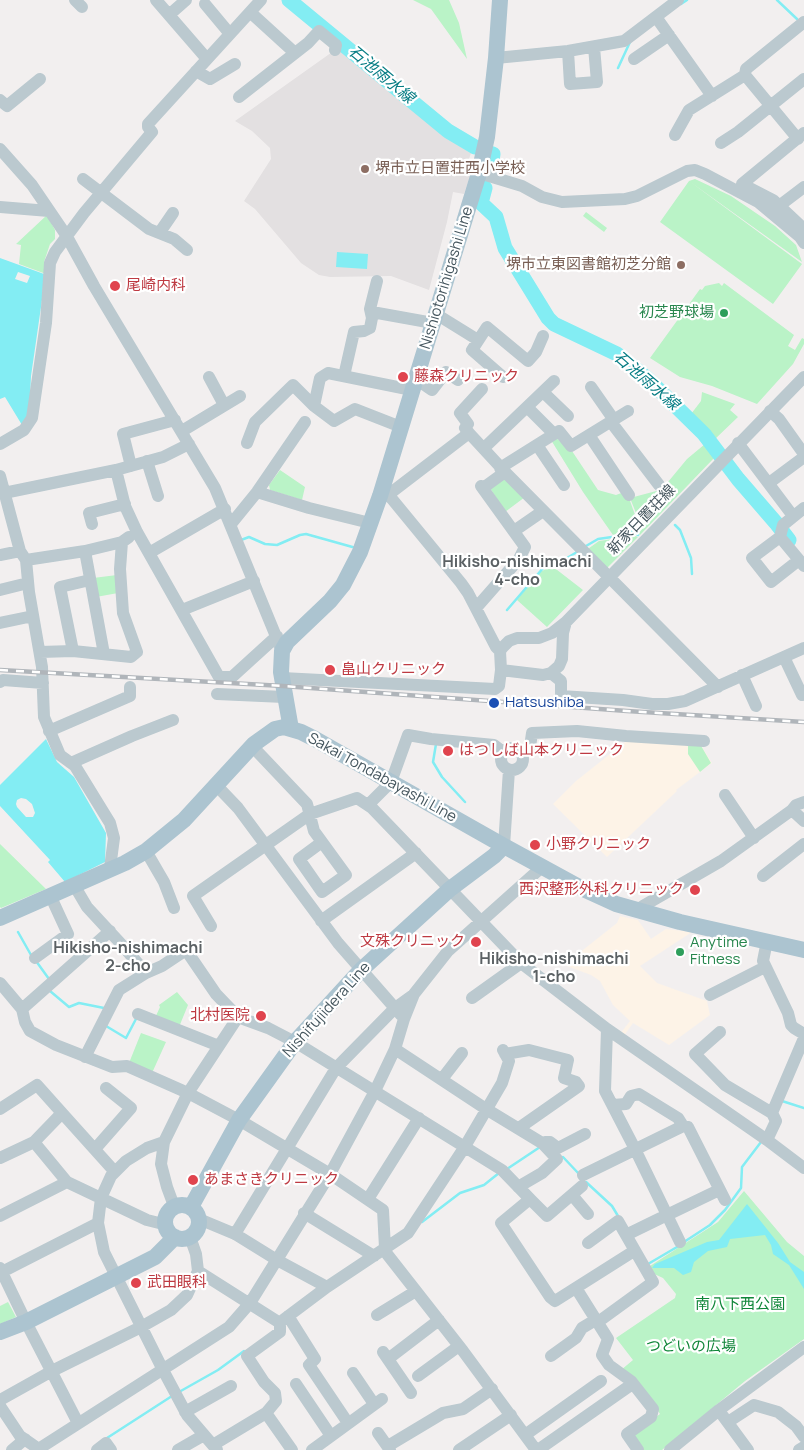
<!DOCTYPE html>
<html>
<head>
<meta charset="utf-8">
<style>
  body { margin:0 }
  canvas { display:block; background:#f2efef }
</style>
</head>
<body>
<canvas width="804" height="1450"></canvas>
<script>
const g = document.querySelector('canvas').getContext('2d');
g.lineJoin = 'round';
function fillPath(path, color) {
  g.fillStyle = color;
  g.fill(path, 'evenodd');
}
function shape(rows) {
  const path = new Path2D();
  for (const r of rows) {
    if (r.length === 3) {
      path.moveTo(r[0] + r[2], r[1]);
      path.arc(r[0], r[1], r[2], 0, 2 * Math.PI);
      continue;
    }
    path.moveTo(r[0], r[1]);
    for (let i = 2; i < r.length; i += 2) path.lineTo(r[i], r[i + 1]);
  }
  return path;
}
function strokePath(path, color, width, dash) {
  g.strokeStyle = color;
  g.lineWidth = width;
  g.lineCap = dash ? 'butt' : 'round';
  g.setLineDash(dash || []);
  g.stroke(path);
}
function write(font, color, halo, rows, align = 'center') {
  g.font = font + ' Manrope,"Noto Sans JP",sans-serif';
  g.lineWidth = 4.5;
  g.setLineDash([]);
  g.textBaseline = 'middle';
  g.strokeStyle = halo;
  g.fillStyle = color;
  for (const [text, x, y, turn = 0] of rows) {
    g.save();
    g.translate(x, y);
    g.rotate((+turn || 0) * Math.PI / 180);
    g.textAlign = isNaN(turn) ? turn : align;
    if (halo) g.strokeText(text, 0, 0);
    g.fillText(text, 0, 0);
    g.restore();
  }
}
const commercial = shape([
  [629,739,700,744,712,763,676,790,677,791,607,857,553,804,576,781],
  [620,916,638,920,651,939,666,929,692,932,640,966,657,983,707,1001,710,1015,669,1045,633,1023,623,1037,620,1034,630,1021,613,1005,600,981,591,975,564,965,617,923]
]);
const education = shape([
  [340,49,456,144,471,153,464,174,470,176,464,194,453,192,447,222,429,290,391,276,330,277,319,275,301,263,255,209,244,201,271,159,270,148,252,131,235,121,335,50]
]);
const green = shape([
  [413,0,449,0,459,23,467,59,431,9],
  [695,179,731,196,775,226,796,245,802,262,689,181],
  [689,181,802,264,773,304,660,222],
  [586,212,607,228,604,232,583,216],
  [47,215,55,230,55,239,50,244,44,262,46,274,19,264,21,245,16,244],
  [719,283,722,286,724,283,794,335,788,346,795,350,802,338,804,339,804,344,793,364,757,404,712,386,680,377,650,358,700,289,702,290,705,286],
  [702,392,735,404,730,410,738,417,714,440,691,414,701,401],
  [555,437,572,451,598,490,616,495,624,492,630,501,638,523,638,518,630,498,660,490,663,488,687,459,705,444,715,457,640,535,633,530,637,523,629,531,613,535,583,492,551,440],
  [280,470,305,487,302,500,270,490,269,485],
  [503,478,525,497,505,512,490,488],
  [631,534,638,537,605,570,585,551,599,541,620,538],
  [552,566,583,590,547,627,517,600,540,572],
  [117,575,118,593,96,597,93,578],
  [688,744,700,744,711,763,700,772,688,754],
  [0,844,46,889,1,908,0,907],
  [177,992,188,1005,179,1027,155,1018,160,1007,159,1005],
  [141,1033,166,1042,152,1073,129,1063],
  [744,1191,787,1242,804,1256,804,1339,745,1381,662,1450,643,1450,633,1437,635,1432,660,1414,645,1391,621,1370,633,1360,616,1338,675,1298,676,1294,663,1278,650,1272,647,1268,718,1222],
  [8,1302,16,1317,0,1324,0,1306]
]);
const water = shape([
  [337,252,368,254,367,269,336,267],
  [0,258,44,274,42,300,31,376,29,418,22,425,5,397,0,399],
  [18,272,30,276,27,283,15,279],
  [46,739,57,762,74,777,106,833,105,862,65,882,48,862,50,860,0,806,0,785],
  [21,798,26,799,32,804,35,813,33,817,26,817,17,807,16,804,17,800],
  [747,1204,778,1243,790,1262,804,1272,804,1289,789,1265,773,1254,771,1245,765,1235,730,1239,727,1247,708,1251,694,1262,691,1272,683,1275,674,1268,652,1268,655,1264,707,1242,719,1240]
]);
const stream = shape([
  [777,0,797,19],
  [681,4,687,0],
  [618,68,630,42],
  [675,525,680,530,691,558,692,574],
  [241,540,249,537,265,544,277,545,300,535,306,534,356,548],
  [586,546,598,539,619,536,633,531,638,535],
  [507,610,544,567,562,561,577,552],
  [436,744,433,762,442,777,465,802],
  [18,932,31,955],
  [36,961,49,979],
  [50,991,69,1007,79,1003,104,1008],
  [106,1026,126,1038,137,1017],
  [782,1101,804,1108],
  [563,1157,579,1174],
  [507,1169,540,1147],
  [586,1182,612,1206,618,1216],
  [422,1222,460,1193,484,1185,499,1173],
  [684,1242,710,1225,725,1210,741,1188,742,1167,761,1142],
  [648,1264,677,1247],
  [179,1392,218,1370,244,1351],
  [107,1438,172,1396]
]);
const river = shape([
  [289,0,448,131,475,147],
  [490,153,493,154,491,167],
  [485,188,481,203,496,217,505,248,548,318,554,324,617,354,648,379,704,434,738,479,776,523,789,540]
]);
const minor = shape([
  [75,0,82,7],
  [156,0,207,59],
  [205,4,230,34],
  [250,12,295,53],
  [169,15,186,0],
  [656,17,712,96],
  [568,51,570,84,597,82,594,47],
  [496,58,568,51,624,41,678,0],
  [634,59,669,35],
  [196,71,210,79,235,64],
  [239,97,308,43,319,31,336,45,335,50],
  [0,100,7,106,40,79],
  [804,133,742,184,773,200,804,229],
  [675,135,689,110,745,75],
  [798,139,745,75,746,69,804,22],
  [721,143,738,132,804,79],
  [0,149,32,185,66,235,94,286,215,488,282,651],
  [479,173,522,186,542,197,562,202,625,199,637,196,687,171,695,170,705,174,758,202,800,237,804,243],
  [83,179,149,229,174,239,187,250],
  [779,206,804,187],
  [0,207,49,211],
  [160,232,173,213],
  [372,312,433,323],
  [436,314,478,340],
  [344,376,354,332,364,331,370,328,372,318,370,309,377,281],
  [209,377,224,405],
  [503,377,472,350,487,327,528,361,536,352,543,336],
  [416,379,432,390,446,372,458,380],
  [591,387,614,420],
  [543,392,568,416],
  [314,406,320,378,328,373,412,390],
  [527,407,554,434],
  [770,411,779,419,804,454],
  [611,422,659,485],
  [182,431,240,396],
  [469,433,465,428,468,424,460,413,482,389],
  [589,435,629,495],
  [247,443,255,422,293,385,314,406,334,421,355,409,401,427],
  [738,443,793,516],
  [0,444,24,430,32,418,46,323,50,263,55,252,84,213,152,132,148,127,148,124,261,0],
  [189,444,163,457,116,470,125,506,137,532,219,677,232,677,277,636],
  [537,445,564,485],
  [484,448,554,381],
  [147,461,158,496],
  [131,466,123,434,175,420],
  [500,468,559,431,571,446,628,411],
  [0,476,20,551,26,560,29,592,42,667,44,717,60,755,75,766,110,823,114,838,110,868],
  [769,483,804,457],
  [483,488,505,472],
  [257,492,309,508,370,523],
  [4,493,116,470],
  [388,495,469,433,505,472,718,687],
  [381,496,388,495,392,499,461,583,468,593,496,647,500,651],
  [804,508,783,525,780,537,804,566],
  [92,524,89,513,125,504],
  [231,524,257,492,305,422],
  [514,531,543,511],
  [780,537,752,558,771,582,799,560],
  [85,551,104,654],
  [149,553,225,509],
  [0,555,20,551],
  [26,560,85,551,122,542,129,537],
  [0,590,28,583],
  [476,608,519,559,525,547,481,486],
  [182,610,254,581],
  [566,622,563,633,562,659,559,666,551,673,543,675,501,670,500,651,503,647,509,641,517,638,539,638,552,633,566,622,804,377],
  [0,623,33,616],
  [73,651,60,587,90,580],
  [40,652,73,651,131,657,137,652,123,613,120,569,122,542],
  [784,657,802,695],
  [551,673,561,681,561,696,623,700,652,704,668,704,685,701,804,648],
  [742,675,756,706],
  [282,678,495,689,499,686,501,670],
  [0,682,3,680,43,683],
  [217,694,284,697],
  [49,731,130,696,130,687],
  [252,746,307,804,314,831,346,875,322,892,299,859,322,842],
  [512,759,11],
  [522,753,530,747,532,733,577,731,626,736,704,741],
  [71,763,132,736,173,720],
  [217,786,238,808,338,943,401,1015],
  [725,795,754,838],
  [368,805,391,782,408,735,431,739,494,745,503,752],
  [792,810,796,805,804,802],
  [504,846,509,770],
  [146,851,164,882,174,908],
  [763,876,804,844],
  [74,885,87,907,123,946,146,973],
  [640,912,643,906,721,861,792,810,804,821],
  [321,921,416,853],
  [211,926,193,896,310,814,357,798,372,808,521,963,607,1029,767,1140,804,1168],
  [767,941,763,961,788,1013,791,1025,794,1028,804,1034],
  [35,958,68,934,50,895],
  [0,983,22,1009,25,1022,30,1031,56,1045,112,1067,127,1066,188,1093,239,1120,330,1174,383,1210,385,1248,387,1254,463,1351,536,1450],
  [710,995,765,967],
  [472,998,521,963],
  [22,1009,110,931],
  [138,1014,219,1046],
  [607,1029,605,1091,635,1149,667,1215,626,1235],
  [720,1032,695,1054,725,1085,772,1113,804,1038],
  [395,1049,486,1109,542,1143,557,1159,542,1173,518,1187],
  [505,1054,529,1050,568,1060,564,1078,576,1082,579,1086,519,1128],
  [85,1057,119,990,146,973,162,966,186,950,216,994,238,1017,268,1028,295,1042,502,1170,530,1199,501,1223,550,1297,555,1301,634,1251],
  [442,1079,462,1053],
  [613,1105,626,1104,631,1096,639,1094,678,1118,683,1126],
  [0,1109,37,1085,62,1113],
  [767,1140,776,1121,772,1113],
  [34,1142,67,1182,147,1220,159,1223,165,1223],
  [164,1142,147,1148,126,1161,111,1176,101,1198,98,1223,104,1252,163,1370,187,1415,217,1450],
  [545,1142,550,1142,558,1148,585,1134],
  [95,1149,131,1108,106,1088],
  [0,1158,34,1142,62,1113,115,1172],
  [583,1175,683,1126,688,1127,725,1200],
  [572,1195,588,1214],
  [368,1199,419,1118],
  [530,1199,547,1216,582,1186],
  [174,1206,167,1187,161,1164,164,1142,188,1093,238,1017],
  [304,1213,374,1256],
  [0,1216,67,1182],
  [199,1219,235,1234,277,1260,327,1287,408,1233,464,1148,502,1083,509,1061,503,1050],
  [235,1234,336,1068,395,1008,413,995],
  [680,1242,667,1215,719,1190],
  [588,1243,618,1221,653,1282,598,1322],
  [0,1268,26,1322,78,1423],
  [198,1271,280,1323,280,1332,247,1356,264,1382,275,1393,276,1401,266,1413,292,1450],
  [2,1272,98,1223],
  [576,1288,608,1339,602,1355,609,1365,631,1381,653,1409,651,1417,627,1434,638,1450],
  [377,1315,416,1291],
  [288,1316,315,1359,309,1365,348,1423],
  [283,1320,327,1287],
  [383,1352,411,1393],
  [551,1356,576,1338,582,1328,597,1319],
  [388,1359,439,1320],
  [353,1373,374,1404],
  [418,1376,459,1346],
  [296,1384,331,1436],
  [0,1400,52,1371,141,1327,171,1310,187,1295,198,1271,196,1254,190,1237],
  [0,1406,20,1436,40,1450],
  [185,1412,231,1386],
  [723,1416,748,1450],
  [728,1422,754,1405,778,1412,796,1426,804,1437],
  [378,1433,390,1450],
  [525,1435,601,1381],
  [213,1445,266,1413],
  [388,1446,443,1413,463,1409,492,1389],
  [40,1448,229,1327,250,1303,330,1174,375,1091,395,1049,404,1019,414,994,448,951,542,867],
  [12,1450,25,1439],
  [97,1450,106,1443,111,1450],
  [178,1450,204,1435],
  [312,1450,382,1399],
  [459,1450,511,1415],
  [538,1450,628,1387],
  [670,1450,719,1410,804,1347],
  [799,1450,804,1447]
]);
const major = shape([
  [291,729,281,672,282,651,287,642,330,601,343,585,360,552,380,496,479,173,487,137,496,58,500,0],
  [0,918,125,863,146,851,184,820,254,744,275,729,284,727,301,732,315,739,504,846,581,888,616,904,680,922,804,950],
  [182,1222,17],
  [191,1207,239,1120,295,1042,361,970,450,889,494,856,504,846],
  [0,1332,26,1322,155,1257,175,1237]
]);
const rail = shape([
  [0,670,283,686,627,711,804,722]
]);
const markers = [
  [365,169,5,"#8d6e63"],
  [681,265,5,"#8d6e63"],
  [115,286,6,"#e0444e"],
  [724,313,5,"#2e9e5b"],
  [403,377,6,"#e0444e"],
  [330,670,6,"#e0444e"],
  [494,703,6,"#1a4fb4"],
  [448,751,6,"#e0444e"],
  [535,845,6,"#e0444e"],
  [695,890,6,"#e0444e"],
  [476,942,6,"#e0444e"],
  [680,952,5,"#2e9e5b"],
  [261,1016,6,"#e0444e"],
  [193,1180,6,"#e0444e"],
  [136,1283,6,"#e0444e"]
];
const educationNames = [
  ["堺市立日置荘西小学校",375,169],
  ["堺市立東図書館初芝分館",671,265,"right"]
];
const streetNames = [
  ["Nishiotorihigashi Line",447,278,-73],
  ["新家日置荘線",642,520,-46],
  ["Sakai Tondabayashi Line",382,778,29],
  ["Nishifujiidera Line",327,1010,-48]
];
const healthNames = [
  ["尾崎内科",126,286],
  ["藤森クリニック",414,377],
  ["畠山クリニック",341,670],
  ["はつしば山本クリニック",459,751],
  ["小野クリニック",546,845],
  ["西沢整形外科クリニック",684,890,"right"],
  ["文殊クリニック",465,942,"right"],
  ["北村医院",250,1016,"right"],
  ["あまさきクリニック",204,1180],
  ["武田眼科",147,1283]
];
const leisureNames = [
  ["初芝野球場",714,313],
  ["Anytime",690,943,"left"],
  ["Fitness",690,960,"left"]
];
const transitNames = [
  ["Hatsushiba",505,703]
];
const parkNames = [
  ["南八下西公園",740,1305],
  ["つどいの広場",691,1347]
];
const waterNames = [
  ["石池雨水線",381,75,40],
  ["石池雨水線",646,381,41]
];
const neighbourhoodNames = [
  ["Hikisho-nishimachi",517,563],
  ["4-cho",517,581],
  ["Hikisho-nishimachi",128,949],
  ["2-cho",128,967],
  ["Hikisho-nishimachi",554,960],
  ["1-cho",554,978]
];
fillPath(commercial, '#fdf3e7');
fillPath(education, '#e3e0e1');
fillPath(green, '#baf3c7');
fillPath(water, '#83edf3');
strokePath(stream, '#83edf3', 2.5);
strokePath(river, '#83edf3', 15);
strokePath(minor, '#bbc9cf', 12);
strokePath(major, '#acc4d0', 16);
strokePath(rail, '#b0b5ba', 4.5);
strokePath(rail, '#fff', 2.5, [8]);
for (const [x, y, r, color] of markers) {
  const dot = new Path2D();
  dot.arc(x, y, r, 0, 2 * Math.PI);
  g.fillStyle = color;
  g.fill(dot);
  strokePath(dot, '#fff', 2);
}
write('15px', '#785e54', '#fff', educationNames, 'left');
write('15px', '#45565e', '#fff', streetNames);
write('15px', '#be3a42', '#fff', healthNames, 'left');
write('15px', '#27864d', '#fff', leisureNames, 'right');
write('15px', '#164399', '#fff', transitNames, 'left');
write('15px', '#108639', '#fff', parkNames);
write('italic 16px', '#067d84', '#fff', waterNames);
write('bold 16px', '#5b6164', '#fff', neighbourhoodNames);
</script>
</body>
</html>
